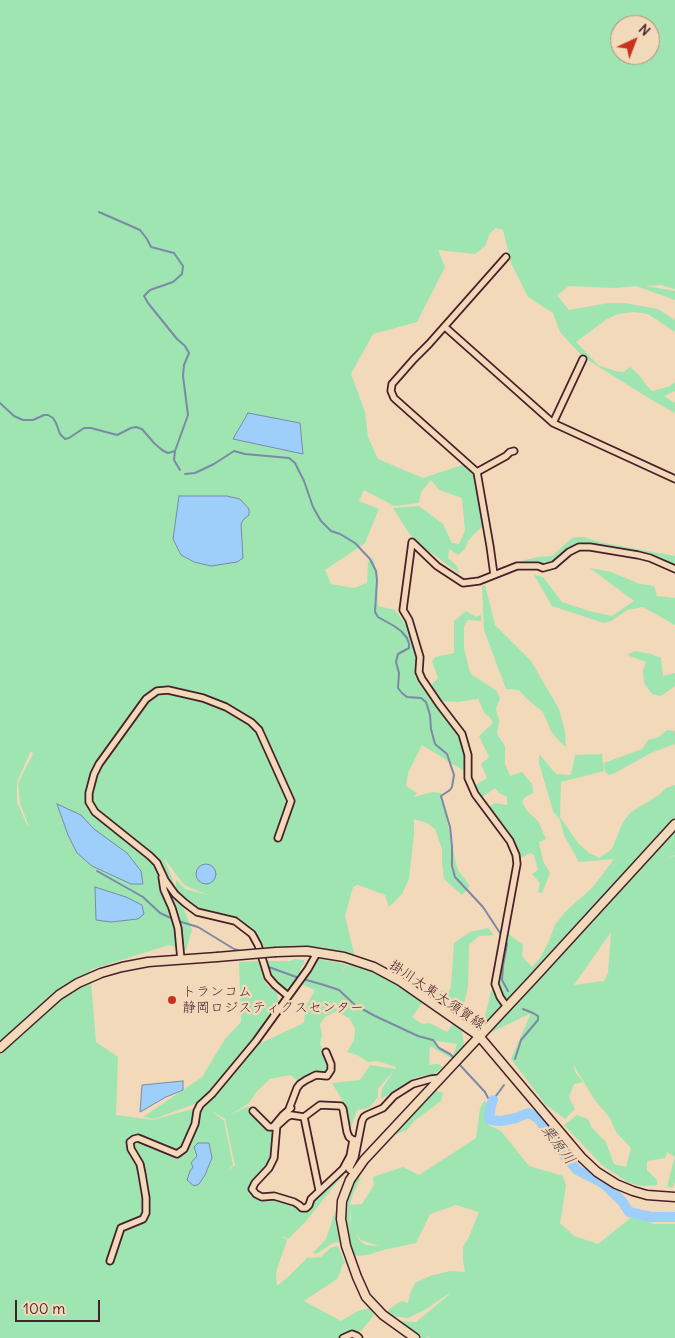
<!DOCTYPE html>
<html>
<head>
<meta charset="utf-8">
<style>
  body { margin:0 }
  #map { position:relative; width:675px; height:1338px; overflow:hidden; background:#f1d9b9; font-family:Delius,sans-serif }
  canvas { display:block }
  .north { position:absolute; left:610px; top:15px; width:50px; height:50px; box-sizing:border-box; background:#f1d9b9; border:1px solid #ae8f80; border-radius:50%; rotate:43deg; font-size:14px; font-weight:700; line-height:20px; text-align:center; color:#4a1f2b }
  .north::after { content:''; display:block; margin:auto; width:18px; height:22px; background:#c8321e; clip-path:polygon(50% 0,100% 100%,50% 72%,0 100%) }
  .scale { position:absolute; left:15px; top:1300px; width:85px; height:22px; box-sizing:border-box; border:2px solid #4a1f2b; border-top:0; padding-left:6px; font-size:15px; line-height:18px; white-space:nowrap; color:#4a1f2b; -webkit-text-stroke:4px #f1d9b9; paint-order:stroke }
</style>
</head>
<body>
<div id="map">
<canvas width="675" height="1338"></canvas>
<div class="north">N</div>
<div class="scale">100 m</div>
</div>
<script>
const g = document.querySelector('canvas').getContext('2d');
g.lineJoin = 'round';
function fillPath(path, color) {
  g.fillStyle = color;
  g.fill(path, 'evenodd');
}
function shape(rows) {
  const path = new Path2D();
  for (const r of rows) {
    if (r.length === 3) {
      path.moveTo(r[0] + r[2], r[1]);
      path.arc(r[0], r[1], r[2], 0, 2 * Math.PI);
      continue;
    }
    path.moveTo(r[0], r[1]);
    for (let i = 2; i < r.length; i += 2) path.lineTo(r[i], r[i + 1]);
  }
  return path;
}
function strokePath(path, color, width, dash) {
  g.strokeStyle = color;
  g.lineWidth = width;
  g.lineCap = dash ? 'butt' : 'round';
  g.setLineDash(dash || []);
  g.stroke(path);
}
function write(font, color, halo, rows, align = 'center') {
  g.font = font + ' Delius,"Klee One",sans-serif';
  g.lineWidth = 5;
  g.setLineDash([]);
  g.textBaseline = 'middle';
  g.strokeStyle = halo;
  g.fillStyle = color;
  for (const [text, x, y, turn = 0] of rows) {
    g.save();
    g.translate(x, y);
    g.rotate((+turn || 0) * Math.PI / 180);
    g.textAlign = isNaN(turn) ? turn : align;
    if (halo) g.strokeText(text, 0, 0);
    g.fillText(text, 0, 0);
    g.restore();
  }
}
const green = shape([
  [0,0,675,0,675,289,661,285,646,286,675,291,675,300,636,286,615,288,569,286,557,295,569,310,609,303,624,303,658,309,675,320,675,332,648,314,634,312,618,314,607,319,576,342,598,365,615,371,624,372,630,367,640,376,646,385,652,391,670,386,675,382,675,391,664,396,675,403,675,413,652,400,583,357,560,332,553,313,528,297,511,263,503,230,496,228,490,233,485,246,475,254,438,250,445,267,417,322,373,334,351,374,365,412,368,437,378,459,423,478,462,465,474,474,478,495,486,527,482,527,473,535,468,541,465,549,458,555,449,549,448,558,456,565,460,574,419,544,408,532,393,508,419,506,443,524,452,543,459,544,465,531,462,498,439,490,431,480,421,492,419,503,394,506,364,490,359,501,379,509,365,543,325,570,331,584,354,588,367,583,368,562,373,558,377,575,378,606,395,610,410,630,418,650,417,667,452,724,468,758,464,771,422,745,408,773,406,786,417,793,414,797,433,792,441,793,456,864,458,870,470,886,462,895,444,879,442,862,442,849,435,829,427,823,414,819,414,834,409,879,402,894,389,907,385,895,361,886,357,885,353,887,345,916,355,957,321,947,263,947,252,934,235,921,194,909,180,899,192,930,186,950,169,945,90,970,96,1042,118,1057,116,1115,153,1120,203,1106,250,1048,304,1023,305,1008,315,990,301,984,313,965,319,959,346,964,341,974,347,964,349,969,348,964,371,971,387,979,423,1002,412,1017,422,1024,430,1023,447,1032,454,1022,462,1031,464,1046,451,1058,430,1046,429,1065,438,1064,443,1067,433,1075,417,1077,381,1099,382,1089,394,1070,378,1089,378,1097,369,1108,357,1110,351,1127,344,1103,332,1083,360,1080,370,1065,395,1069,396,1067,377,1061,368,1062,357,1055,347,1052,354,1040,355,1028,349,1018,341,1014,336,1006,338,1012,334,1012,325,1017,320,1024,322,1035,320,1043,322,1049,320,1054,324,1053,331,1064,327,1075,314,1076,304,1081,297,1080,290,1075,270,1079,256,1092,249,1103,231,1115,248,1106,262,1124,272,1131,274,1141,269,1165,256,1179,256,1194,299,1205,301,1211,301,1215,303,1210,312,1198,351,1165,307,1220,288,1239,283,1236,282,1237,287,1240,277,1269,276,1277,277,1286,289,1276,308,1257,310,1258,321,1257,330,1248,338,1246,345,1263,342,1265,340,1273,337,1279,304,1301,341,1321,358,1311,369,1308,374,1315,362,1330,343,1338,0,1338],
  [620,25,650,25,650,55,620,55],
  [179,496,243,520,208,565,205,565,179,554],
  [31,751,33,754,18,783,20,803,29,827,27,825,17,802,17,782],
  [164,858,184,885,208,895,185,889,176,880,176,888],
  [437,1041,457,1044,453,1055,437,1047],
  [210,1110,225,1119,235,1165,227,1172,233,1165,224,1121],
  [576,537,584,537,599,542,675,556,675,565,674,566,579,543,553,563,521,565,498,571,510,564,537,557,552,556,572,538],
  [590,568,611,572,640,584,654,586,657,596,675,598,675,625,643,607,627,610,611,621,604,623,552,606,534,575,543,577,562,602,589,611,612,616,634,601],
  [485,585,495,625,531,661,559,709,565,731,566,747,560,742,551,731,543,712,527,699,519,690,506,689,484,630,482,586],
  [466,611,476,617,481,615,481,621,468,620,464,626,464,648,469,669,472,675,496,690,500,698,496,709,499,721,497,734,505,746,505,764,510,776,522,772,532,784,533,793,524,798,522,802,527,811,538,821,546,839,539,842,543,861,550,873,542,893,538,892,540,883,532,874,538,870,534,855,530,853,519,859,511,841,488,807,495,803,507,805,507,797,499,793,495,788,481,798,474,786,487,778,481,764,489,757,479,736,493,723,489,716,485,714,478,699,458,702,438,701,429,687,438,678,432,661,435,657,454,653,454,621],
  [635,651,651,654,661,658,663,676,675,673,675,686,661,696,652,694,644,683,643,670,646,662,627,655],
  [667,730,675,731,675,744,651,753,615,773,609,775,605,772,604,763,642,749,648,740,659,737],
  [539,754,556,774,571,775,575,755,602,754,604,771,561,782,560,817,578,843,589,853,599,858,612,849,623,822,631,812,659,795,666,788,675,785,675,855,666,859,675,856,675,1182,672,1188,667,1186,675,1157,667,1152,665,1158,647,1161,647,1170,657,1180,657,1185,642,1186,629,1183,603,1166,564,1125,577,1115,588,1119,592,1128,606,1142,614,1164,626,1167,631,1148,616,1132,610,1118,594,1099,573,1064,575,1072,583,1082,574,1084,569,1097,575,1109,565,1119,545,1104,511,1059,531,1013,490,1033,482,1028,506,932,523,945,522,956,532,967,540,958,548,943,555,925,565,912,593,887,614,859,579,862,564,835,560,820,553,811,539,763],
  [611,932,608,973,604,981,574,985],
  [488,928,494,935,479,936,469,945,468,987,462,1011,456,1011,428,989,441,990,448,993,451,987,454,943,470,932],
  [294,959,304,960,304,963,300,969,301,976,287,992,272,976,266,961,290,961],
  [258,961,266,984,277,993,279,1005,257,1035,200,1102,154,1119,143,1117,202,1077,225,1039,241,1022,239,962],
  [434,1090,443,1093,441,1101,414,1121,407,1130,394,1135],
  [484,1101,488,1104,488,1125,501,1131,529,1166,563,1176,566,1186,560,1223,574,1236,598,1244,637,1213,653,1224,675,1224,675,1338,431,1338,426,1336,426,1337,429,1338,422,1338,395,1321,416,1322,450,1294,447,1295,423,1311,408,1318,391,1316,386,1312,395,1305,402,1301,408,1303,410,1294,415,1283,430,1276,450,1271,465,1272,463,1261,463,1247,469,1237,479,1212,456,1205,430,1214,416,1243,383,1250,368,1255,354,1256,345,1224,349,1195,356,1178,361,1178,353,1194,350,1205,350,1221,359,1240,366,1245,379,1246,361,1240,355,1232,351,1223,350,1205,362,1204,374,1185,373,1177,403,1167,419,1175,476,1138,480,1109],
  [337,1206,337,1226,339,1242,333,1243,316,1254,313,1253,326,1239]
]);
const water = shape([
  [248,413,300,423,303,454,233,439,248,413],
  [179,496,227,496,240,499,249,509,249,515,243,520,241,524,243,558,237,562,211,566,194,562,181,555,173,539,179,496],
  [57,804,81,815,94,829,127,853,141,871,143,884,131,884,92,866,77,853,68,835,57,804],
  [206,874,10],
  [95,887,126,897,142,905,144,914,138,919,111,922,96,920,95,887],
  [183,1081,183,1090,166,1097,140,1112,142,1085,183,1081],
  [198,1143,209,1143,212,1158,205,1175,199,1184,194,1186,187,1180,190,1171,193,1167,191,1163,197,1156,194,1147,198,1143]
]);
const stream = shape([
  [99,212,140,230,147,239,151,247,174,253,183,266,182,274,173,282,150,290,144,296,148,303,177,339,185,346,189,353,184,365,183,376,188,415,175,451,174,460,180,470],
  [0,403,14,416,23,420,33,420,44,415,48,415,53,418,56,423,60,434,65,439,69,438,84,428,91,428,117,435,131,428,136,427,142,429,154,443,162,450,168,453,175,451],
  [185,474,195,473,214,464,234,451,245,454,289,458,295,463,304,481,313,507,321,521,331,531,340,534,355,543,370,559,376,571,377,580,375,612,378,617,394,626,401,631,407,638,409,644,409,648,398,654,396,662,399,673,398,688,402,693,407,697,421,698,426,702,430,715,431,729,435,744,447,754,454,775,452,787,450,790,441,796,450,827,452,846,452,866,455,877,483,907,502,936],
  [97,871,143,897,160,913,173,919],
  [178,921,198,927,234,949,243,952],
  [505,940,507,944,503,966,502,980,508,991],
  [266,966,299,978],
  [303,979,324,985,339,990,355,1005,375,1016,418,1036,433,1040,439,1048,450,1054,456,1060],
  [515,1059,521,1040,538,1020,538,1016,533,1013,523,1009],
  [459,1064,485,1092,488,1098,493,1100,504,1085]
]);
const river = shape([
  [493,1100,491,1105,489,1119,491,1120,501,1121,516,1118,528,1113,538,1118,560,1151,577,1170,603,1183,622,1201,629,1212,651,1217,664,1217],
  [667,1217,675,1217]
]);
const street = shape([
  [445,327,553,423,675,479],
  [553,423,583,359],
  [477,472,506,456,510,452,514,451],
  [494,575,490,546,477,472,394,398,391,391,392,384,414,359,429,344,506,257],
  [278,838,291,801,259,730,251,722,226,707,203,698,168,690,157,691,146,699,99,764,94,774,89,793,89,802,95,812,150,856,157,863,165,880,175,894,185,903,197,912,235,921,252,934,258,945,268,977,275,985,288,996],
  [162,877,164,890,172,908,178,928,181,960],
  [507,1007,500,997,495,984,517,864,516,855,510,841,475,794,468,778,468,755,462,734,439,704,422,679,419,672,420,657,409,620,403,610,412,542,437,566,463,583,479,581,517,566,538,566,543,568,554,565,569,552,579,547,590,547,638,555,650,558,675,569],
  [289,1109,297,1088,300,1084,306,1080,316,1075,327,1076,331,1070,331,1064,326,1052],
  [253,1111,269,1127,273,1127,283,1115,291,1108],
  [304,1117,320,1105,341,1106,343,1109,347,1132,349,1137,353,1140,356,1140],
  [277,1123,274,1158,269,1168,255,1183,252,1189,256,1194,262,1197,274,1196,294,1202,299,1205,302,1208,306,1208,309,1205,311,1199,343,1169,350,1156,353,1140],
  [276,1127,287,1117,291,1115,304,1117,319,1190],
  [354,1173,349,1169,355,1157,362,1121,364,1117,367,1115,383,1108,394,1096,413,1084,431,1079,440,1078],
  [110,1261,121,1228,143,1219,146,1213,146,1198,142,1174,140,1164,131,1149,130,1142,134,1139,138,1138,177,1154,184,1149,195,1124,197,1111,200,1105,212,1094,256,1041,308,969,317,953],
  [343,1338,352,1334,357,1336,359,1338]
]);
const secondary = shape([
  [276,952,307,951,344,957,374,967,400,981,479,1036,582,1158,597,1172,616,1184,633,1191,647,1195,675,1197],
  [0,1048,59,995,78,983,101,973,122,967,148,962,217,957],
  [415,1338,383,1315,366,1297,357,1277,346,1246,341,1219,342,1201,350,1180,364,1160,534,978,675,824]
]);
const secondaryBridge = shape([
  [217,957,276,952]
]);
const markers = [
  [172,1000,5,"#c8321e"]
];
const poiNames = [
  ["トランコム",182,992],
  ["静岡ロジスティクスセンター",182,1008]
];
const streetNames = [
  ["掛川大東大須賀線",437,995,34]
];
const waterNames = [
  ["栗原川",558,1145,53]
];
fillPath(green, '#9fe5b2');
fillPath(water, '#9ecffa');
strokePath(water, '#7c89a7', 1);
strokePath(stream, '#7c89a7', 2);
strokePath(river, '#9ecffa', 10);
strokePath(street, '#4a1f2b', 9);
strokePath(secondary, '#4a1f2b', 11);
strokePath(street, '#f1d9b9', 5.5);
strokePath(secondary, '#f1d9b9', 8);
strokePath(secondaryBridge, '#4a1f2b', 11, []);
strokePath(secondaryBridge, '#f1d9b9', 8);
for (const [x, y, r, color] of markers) {
  const dot = new Path2D();
  dot.arc(x, y, r, 0, 2 * Math.PI);
  g.fillStyle = color;
  g.fill(dot);
  strokePath(dot, '#f1d9b9', 2);
}
write('14px', '#4a1f2b', '#f1d9b9', poiNames, 'left');
write('14px', '#4a1f2b', '#f1d9b9', streetNames);
write('italic 15px', '#5b4254', '#f1d9b9', waterNames);
</script>
</body>
</html>
